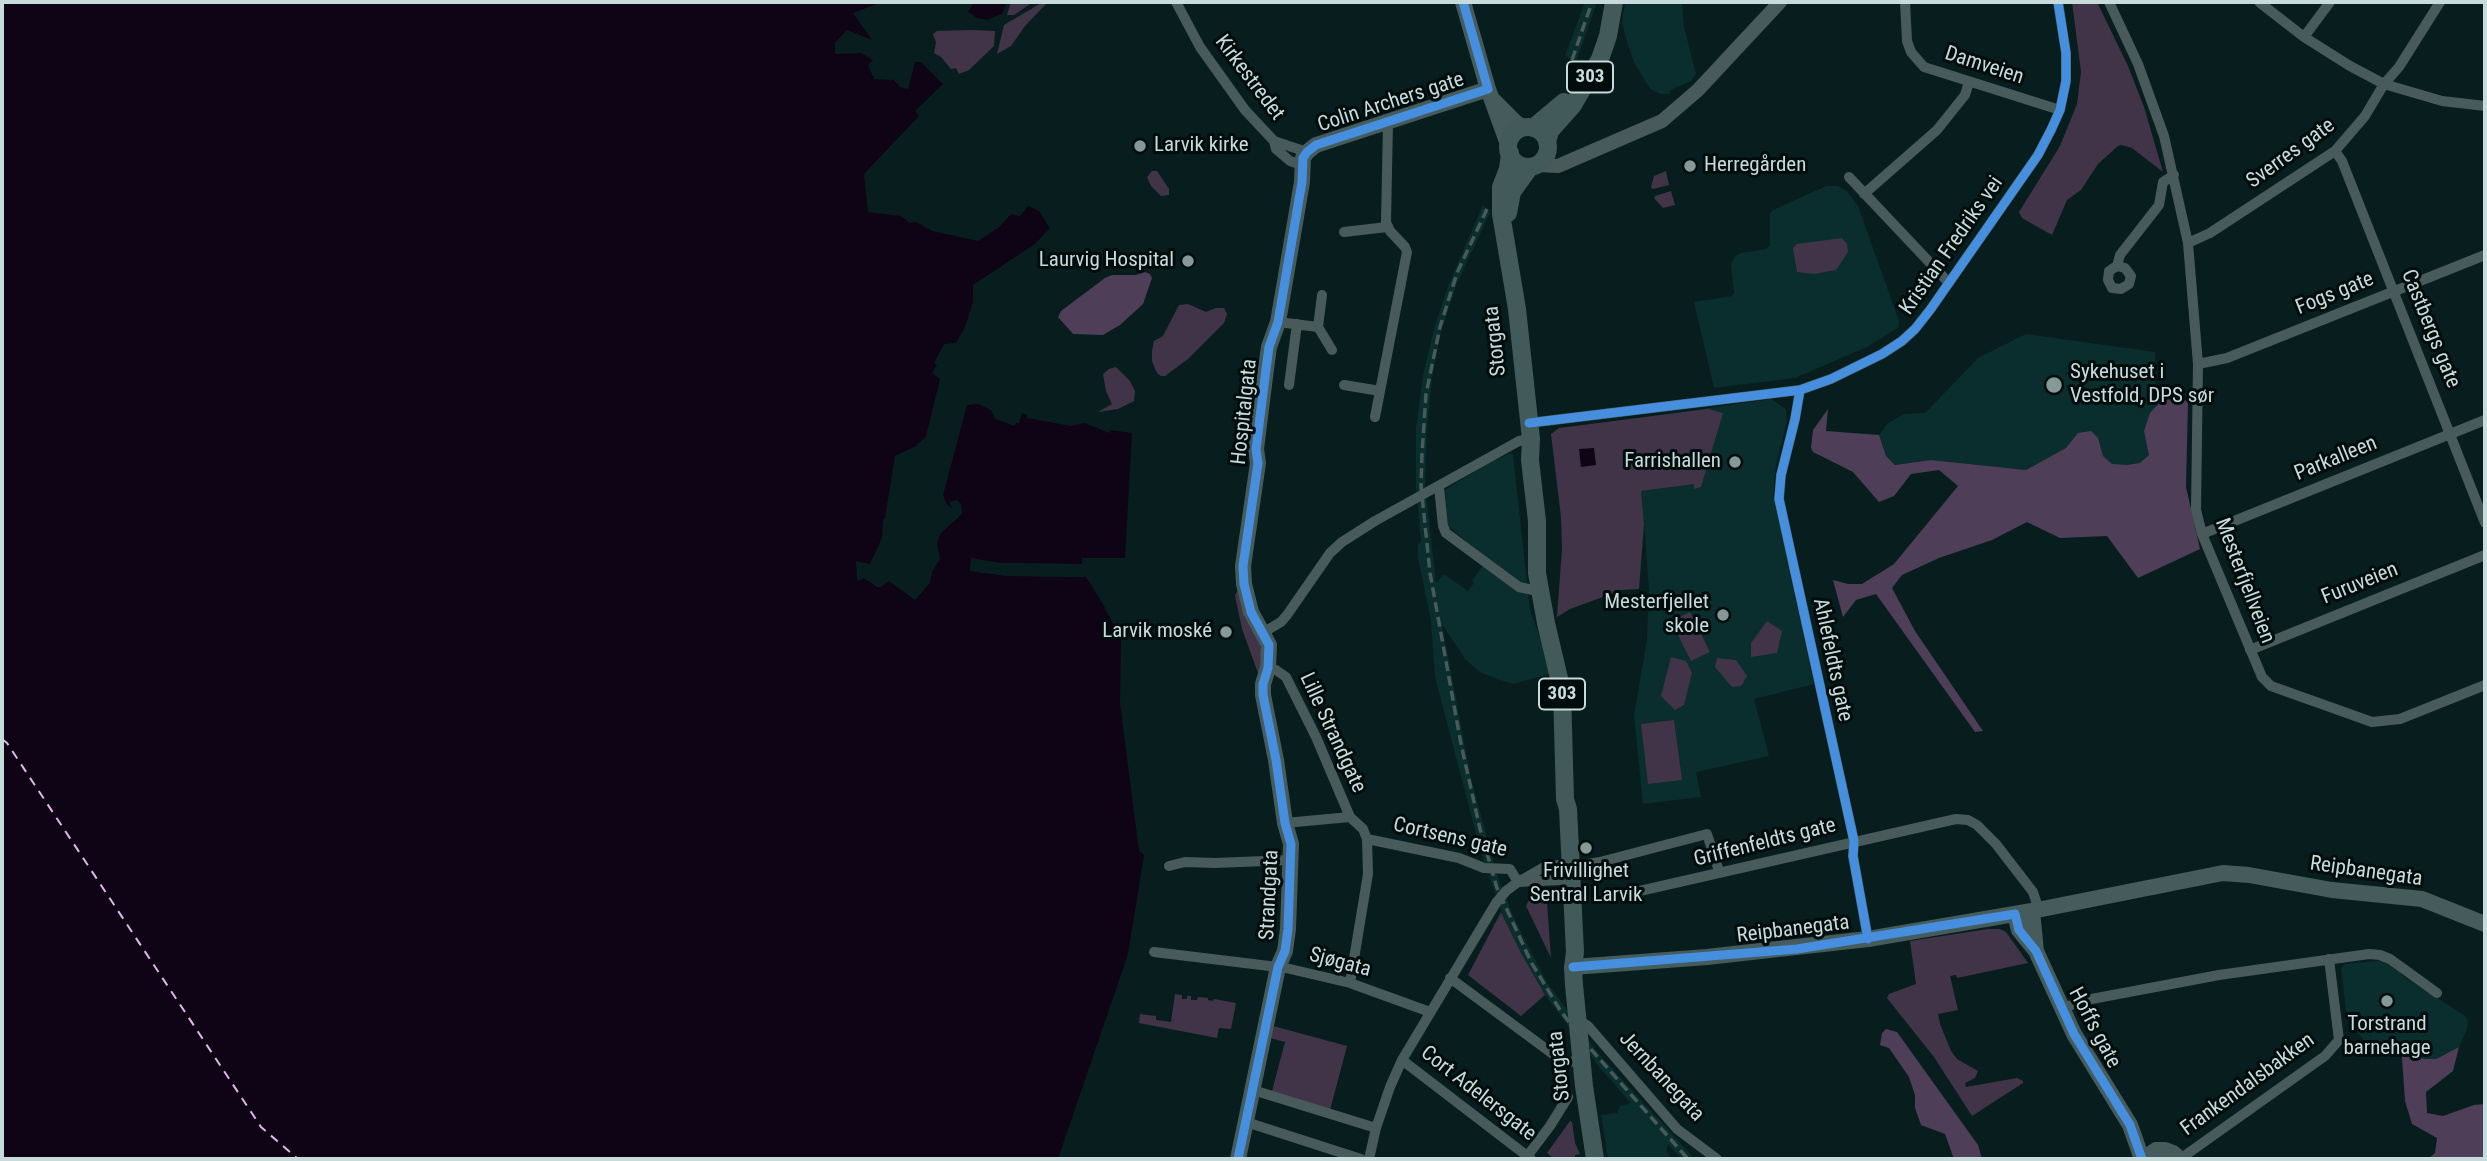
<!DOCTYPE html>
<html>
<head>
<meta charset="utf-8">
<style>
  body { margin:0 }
  #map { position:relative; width:2487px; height:1161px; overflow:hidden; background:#081e1e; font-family:"Roboto Condensed",sans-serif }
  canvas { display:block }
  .frame { position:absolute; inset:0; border:4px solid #c7dbda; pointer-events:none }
</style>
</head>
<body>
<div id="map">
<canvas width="2487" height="1161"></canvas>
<div class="frame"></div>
</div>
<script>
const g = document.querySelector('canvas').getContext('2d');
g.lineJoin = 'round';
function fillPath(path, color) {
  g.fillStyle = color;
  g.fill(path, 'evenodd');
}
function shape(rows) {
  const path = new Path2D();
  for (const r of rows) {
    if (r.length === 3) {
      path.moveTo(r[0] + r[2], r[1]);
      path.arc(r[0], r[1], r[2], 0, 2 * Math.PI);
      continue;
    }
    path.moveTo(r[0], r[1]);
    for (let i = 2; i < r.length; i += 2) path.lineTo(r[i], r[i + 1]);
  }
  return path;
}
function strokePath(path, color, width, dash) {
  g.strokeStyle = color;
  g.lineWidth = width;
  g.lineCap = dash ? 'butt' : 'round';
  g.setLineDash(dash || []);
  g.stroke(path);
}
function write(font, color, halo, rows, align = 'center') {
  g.font = font + ' "Roboto Condensed",sans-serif';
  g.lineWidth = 6;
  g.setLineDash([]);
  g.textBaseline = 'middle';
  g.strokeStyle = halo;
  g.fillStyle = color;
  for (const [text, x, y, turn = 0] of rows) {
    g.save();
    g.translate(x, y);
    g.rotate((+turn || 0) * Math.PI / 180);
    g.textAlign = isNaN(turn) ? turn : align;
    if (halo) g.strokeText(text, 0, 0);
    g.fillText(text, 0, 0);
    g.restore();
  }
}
const built = shape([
  [1585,2,1597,2,1576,62,1565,56],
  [1625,2,1682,2,1684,27,1696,74,1691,81,1670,90,1670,94,1661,94,1650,89,1634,62,1627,42,1622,23],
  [1826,186,1838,186,1847,191,1858,206,1899,321,1898,328,1867,347,1795,378,1714,388,1694,302,1732,296,1734,293,1731,263,1735,256,1741,253,1766,249,1770,246,1770,214,1773,210],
  [1483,205,1490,213,1457,283,1441,332,1432,378,1427,430,1425,485,1436,583,1444,574,1468,591,1474,583,1472,581,1487,559,1448,526,1445,490,1487,464,1511,453,1513,455,1530,610,1553,673,1513,684,1495,678,1480,672,1465,659,1442,624,1471,779,1498,878,1514,918,1546,981,1598,1053,1695,1159,1682,1159,1668,1144,1666,1150,1672,1159,1608,1159,1601,1115,1617,1113,1620,1106,1631,1103,1600,1068,1545,995,1521,953,1501,911,1479,845,1435,677,1431,621,1418,557,1418,544,1421,542,1416,487,1416,428,1423,376,1434,329,1449,284],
  [2026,334,2155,352,2158,468,2026,470,1931,460,1895,465,1886,456,1879,435,1888,423,1904,414,1925,413,1978,358],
  [1771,399,1786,409,1787,421,1776,466,1773,495,1814,684,1754,699,1769,756,1696,772,1701,797,1643,804,1634,716,1647,640,1649,590,1644,524,1632,419],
  [2386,960,2407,979,2464,1015,2468,1021,2467,1029,2459,1047,2435,1059,2424,1059,2401,1044,2368,1046,2347,1019,2341,968,2345,964]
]);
const green = shape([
  [1011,2,1033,2,1014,15,1007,15],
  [1043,2,1048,2,1025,26,1011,46,997,54,1004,25],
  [2072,2,2097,2,2128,66,2144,107,2163,172,2132,148,2121,145,2118,146,2098,164,2081,190,2067,200,2052,235,2022,218,2019,212,2060,146,2077,104,2081,72],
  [972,30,995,31,994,46,969,70,959,74,956,68,951,69,941,57,934,53,936,42,933,34,937,31],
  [1152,171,1157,171,1169,189,1169,195,1161,196,1151,186,1147,177],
  [1666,171,1669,185,1653,189,1651,187,1654,176],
  [1671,191,1675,205,1663,208,1654,198,1655,196],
  [1842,238,1847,244,1848,252,1836,270,1814,274,1797,272,1793,248,1797,244],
  [1188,304,1206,312,1216,308,1224,308,1227,314,1224,323,1188,359,1165,376,1161,376,1157,373,1152,361,1152,351,1154,341,1163,336,1179,305],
  [1116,367,1130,381,1135,391,1134,401,1118,409,1098,412,1112,404,1106,391,1103,374,1109,369],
  [1708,409,1723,413,1701,487,1694,489,1694,484,1641,491,1644,524,1639,589,1622,590,1570,609,1557,617,1562,549,1561,517,1551,434,1559,428],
  [1239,588,1262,642,1260,670,1258,673,1242,629,1237,605,1235,595],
  [1690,612,1710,652,1691,661,1674,627,1674,620],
  [1767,621,1782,631,1777,653,1751,657,1751,643],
  [1671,657,1686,661,1692,673,1684,705,1675,710,1661,696],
  [1717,658,1736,660,1747,676,1741,686,1732,687,1715,667],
  [1674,720,1682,780,1648,784,1641,724],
  [1529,900,1545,900,1547,903,1551,958,1526,906],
  [1501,912,1521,953,1545,995,1521,1016,1468,975],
  [1988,929,2000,929,2006,932,2028,963,1957,978,1956,975,1950,976,1958,1010,1938,1014,1940,1024,1951,1051,1957,1059,1978,1071,1975,1078,1965,1083,1966,1087,2017,1078,2023,1081,2023,1083,1972,1116,1934,1057,1887,998,1889,994,1916,984,1910,941],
  [1175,994,1182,995,1182,999,1187,999,1187,996,1191,996,1191,1000,1197,1000,1198,997,1208,998,1208,1000,1213,1001,1214,999,1236,1003,1231,1029,1219,1028,1217,1038,1139,1023,1140,1014,1156,1016,1156,1020,1171,1022],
  [1273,1026,1347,1046,1330,1110,1272,1091,1285,1042,1270,1038],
  [1570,1121,1572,1122,1575,1143,1580,1154,1575,1155,1575,1159,1554,1159,1547,1153]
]);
const forest = shape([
  [1145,272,1150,274,1152,278,1143,304,1120,325,1103,335,1073,334,1058,317,1061,311,1105,278,1112,275,1136,275],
  [2173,397,2188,401,2186,487,2200,549,2138,578,2107,536,2060,538,2027,522,1992,540,1939,558,1902,575,1892,588,1915,631,1983,731,1975,732,1876,594,1856,600,1843,617,1833,580,1848,584,1862,584,1894,564,1958,486,1939,470,1911,474,1894,496,1879,502,1853,472,1813,452,1811,448,1813,430,1828,409,1826,431,1879,435,1886,456,1895,465,1931,460,2026,470,2066,448,2078,433,2091,431,2098,438,2103,456,2112,464,2127,465,2140,463,2149,455,2144,431,2150,413,2161,401],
  [1886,1029,1897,1032,1978,1145,1982,1159,1954,1159,1945,1134,1921,1125,1915,1108,1915,1095,1909,1077,1889,1048,1880,1045,1882,1033],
  [2401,1044,2424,1059,2436,1059,2459,1047,2453,1071,2426,1092,2427,1113,2443,1116,2474,1105,2485,1104,2485,1159,2428,1159,2435,1153,2437,1138,2412,1124,2405,1101]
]);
const water = shape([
  [2,2,882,2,853,13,872,40,847,30,835,43,835,54,861,53,873,60,868,65,874,79,894,80,900,87,908,89,915,62,921,62,943,84,915,111,919,116,864,174,868,212,901,216,910,223,916,222,932,231,978,241,998,228,1011,214,1020,216,1028,206,1039,211,1050,228,1035,244,973,285,973,302,965,327,956,343,944,344,934,363,937,365,932,373,940,379,926,436,916,446,895,456,885,518,883,520,882,538,870,564,856,561,857,579,859,581,864,578,877,587,881,587,889,581,915,600,930,583,932,572,940,559,937,544,940,534,962,514,961,504,957,500,949,502,953,509,946,503,943,495,967,405,978,404,991,410,995,419,1015,426,1016,423,1019,423,1022,413,1027,415,1027,418,1071,426,1084,423,1110,433,1110,430,1132,433,1125,558,1082,558,1082,564,1000,563,971,559,970,571,1008,576,1086,577,1103,604,1121,639,1120,703,1139,851,1144,855,1128,954,1058,1159,2,1159],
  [974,2,1007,2,1002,14,987,20,977,18,968,12],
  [1594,448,1596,465,1581,467,1579,449]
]);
const pier = shape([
  [971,558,1000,563,1082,564,1083,567,999,566,974,562,973,568,1008,572,1085,574,1086,577,1008,576,970,571]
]);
const ferry = shape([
  [2,739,7,743,261,1127,298,1159]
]);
const minor = shape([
  [1176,2,1200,47,1245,110,1274,141,1276,149,1290,161,1302,165],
  [1905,2,1907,41,1911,52,1924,67,2060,110],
  [2109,2,2138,64,2164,136,2188,243,2198,364,2196,510,2202,534,2262,677,2271,686,2372,722,2400,719,2485,685],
  [2259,2,2304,37,2350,66,2384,84,2442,101,2485,106],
  [2304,37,2330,2],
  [1274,141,1307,152],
  [2335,151,2342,161,2485,523],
  [1849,177,1949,283],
  [1864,194,1937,130,1965,95,1969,82],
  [1344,232,1387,227],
  [2188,243,2210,233,2335,151,2365,116,2384,84,2399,67,2440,2],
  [2117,266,2109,271,2108,280,2112,288,2121,289,2129,284,2131,276,2125,268,2117,266,2120,255,2159,205,2163,182,2174,175],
  [1278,322,1318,327,1322,295],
  [1318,327,1332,350],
  [2198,364,2227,358,2485,255],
  [1289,385,1297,324],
  [1344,385,1380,391],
  [1800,390,1795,419,1781,475,1779,499,1854,841,1853,856,1868,939],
  [1375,417,1407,252,1405,247,1390,231,1386,222,1388,123],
  [1529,423,1800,390,1831,379,1882,354,1902,341,1915,329,1930,310,2038,155,2051,130,2060,110,2066,81,2066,53,2058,2],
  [1439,487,1443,526,1446,533,1519,587,1542,592],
  [2202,534,2485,420],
  [1264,632,1281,622,1287,615,1330,553,1342,542,1375,521,1519,441,1531,439],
  [2250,650,2485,555],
  [1268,668,1276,670,1286,677,1316,737,1350,817,1363,829,1367,839,1368,874,1350,983],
  [1285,823,1350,817],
  [1367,839,1459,858,1484,868,1510,869,1518,882,1546,866,1561,865,1570,872,1561,880,1518,882,1506,891,1496,903,1402,1060,1390,1087,1376,1128,1369,1159],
  [1169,866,1185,862,1215,863,1290,860],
  [1570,867,1600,862,1707,834,1719,871],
  [1622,895,1956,819,1968,820,1977,825,1996,844,2033,892,2039,910],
  [1154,952,1286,968,1350,983,1430,1012],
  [1450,978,1561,1060,1566,1062,1581,1061],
  [2062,1009,2081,1001,2219,975,2369,954,2380,955,2390,959,2437,993],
  [1578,1019,1588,1026,1677,1129,1717,1159],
  [1402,1060,1531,1159],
  [1253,1090,1376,1128],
  [1246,1122,1361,1159],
  [1525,1159,1550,1126,1568,1097],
  [2180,1159,2325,1056,2339,1040,2329,959]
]);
const tertiary = shape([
  [1536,165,1558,166,1662,121,1698,90,1780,2]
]);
const secondary = shape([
  [1463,2,1488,89,1509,147],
  [1493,100,1516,123,1525,128],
  [2032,911,2036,951],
  [2015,914,2019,930,2036,951,2074,1034,2130,1125,2142,1159],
  [1573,967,1707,957,1868,939,2032,911,2223,873,2249,875,2332,890,2422,899,2485,924],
  [1238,1159,1278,967,1285,951,1288,929,1291,844,1285,823,1276,760,1263,695,1263,684,1268,668,1269,645,1251,612,1244,584,1243,566,1258,463,1256,449,1266,369,1269,347,1278,322,1302,182,1303,158,1307,152,1316,145,1488,89],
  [2143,1159,2156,1150,2165,1150,2173,1153,2180,1159]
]);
const primary = shape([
  [1528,147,20],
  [1533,128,1564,102],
  [1547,142,1550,131,1573,105,1600,59,1608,36,1614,2],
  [1510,153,1508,169,1501,187,1501,214,1517,309,1531,439,1530,460,1537,521,1537,573,1546,623,1562,691,1565,799,1568,809,1575,952,1573,967,1574,985,1584,1086,1595,1159],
  [1508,213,1512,192,1530,167]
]);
const rail = shape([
  [1572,60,1592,2],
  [1487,209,1457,273,1440,327,1426,394,1422,454,1421,486,1430,573,1461,744,1480,829,1497,888,1531,962,1560,1010,1581,1038,1688,1159]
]);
const cycleway = shape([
  [1800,390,1795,419,1781,475,1779,499,1854,841,1853,856,1868,939],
  [1529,423,1800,390,1831,379,1882,354,1902,341,1915,329,1930,310,2038,155,2051,130,2060,110,2066,81,2066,53,2058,2],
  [1573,967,1797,949,2015,914,2019,930,2036,951,2074,1034,2130,1125,2142,1159],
  [1238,1159,1278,967,1285,951,1288,929,1291,844,1285,823,1276,760,1263,695,1263,684,1268,668,1269,645,1251,612,1244,584,1243,566,1258,463,1256,449,1266,369,1269,347,1278,322,1302,182,1303,158,1307,152,1316,145,1488,89,1463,2]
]);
const markers = [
  [1140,146,7,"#849998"],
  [1690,166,7,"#849998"],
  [1188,261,7,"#849998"],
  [2054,385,9,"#849998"],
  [1735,462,7,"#849998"],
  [1723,615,7,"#849998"],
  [1226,632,7,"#849998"],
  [1586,848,7,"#849998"],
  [2387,1001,7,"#849998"]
];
const shields = [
  [1590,77,46],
  [1562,694,46]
];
const shieldNames = [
  ["303",1590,77],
  ["303",1562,694]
];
const streetNames = [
  ["Damveien",1984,66,18],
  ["Kirkestredet",1249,78,53],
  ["Colin Archers gate",1391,103,-18],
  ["Sverres gate",2291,154,-36],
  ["Kristian Fredriks vei",1952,246,-55],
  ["Fogs gate",2335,294,-22],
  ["Castbergs gate",2430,329,68],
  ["Storgata",1496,341,-96],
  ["Hospitalgata",1245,412,-84],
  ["Parkalleen",2336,459,-22],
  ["Mesterfjellveien",2244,581,69],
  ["Furuveien",2360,584,-22],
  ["Ahlefeldts gate",1832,660,78],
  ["Lille Strandgate",1332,733,65],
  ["Cortsens gate",1450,838,13],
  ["Griffenfeldts gate",1765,843,-14],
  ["Reipbanegata",2366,872,8],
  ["Strandgata",1270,895,-87],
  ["Reipbanegata",1793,930,-7],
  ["Sjøgata",1340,963,15],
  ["Hoffs gate",2094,1028,62],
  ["Storgata",1560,1066,-96],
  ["Jernbanegata",1661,1077,47],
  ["Frankendalsbakken",2248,1085,-36],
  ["Cort Adelersgate",1478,1094,38]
];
const poiNames = [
  ["Larvik kirke",1154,146,"left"],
  ["Herregården",1704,166,"left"],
  ["Laurvig Hospital",1174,261],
  ["Sykehuset i",2070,373,"left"],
  ["Vestfold, DPS sør",2070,397,"left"],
  ["Farrishallen",1721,462],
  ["Mesterfjellet",1709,603],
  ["skole",1709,627],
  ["Larvik moské",1212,632],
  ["Frivillighet",1586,872,"center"],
  ["Sentral Larvik",1586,896,"center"],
  ["Torstrand",2387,1025,"center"],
  ["barnehage",2387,1049,"center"]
];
fillPath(built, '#0a2d2d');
fillPath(green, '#413448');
fillPath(forest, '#4f3e57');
fillPath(water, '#0f0415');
fillPath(pier, '#081e1e');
strokePath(ferry, '#e0b7eb', 2, [9, 7]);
strokePath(minor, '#495a5a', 10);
strokePath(tertiary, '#495a5a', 14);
strokePath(secondary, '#465b5c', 16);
strokePath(primary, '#435a5a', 18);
strokePath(rail, '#495a5a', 3.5, [10, 5]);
strokePath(cycleway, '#468fdf', 9);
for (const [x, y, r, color] of markers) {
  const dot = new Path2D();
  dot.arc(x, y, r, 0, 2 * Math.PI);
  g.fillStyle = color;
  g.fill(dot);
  strokePath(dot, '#010c0c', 2.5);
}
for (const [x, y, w] of shields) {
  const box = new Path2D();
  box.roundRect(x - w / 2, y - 15.5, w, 31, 5);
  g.fillStyle = '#010c0c';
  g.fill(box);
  strokePath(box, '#c7dbda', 2);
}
write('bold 19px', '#c7dbda', null, shieldNames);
write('21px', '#c7dbda', '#010c0c', streetNames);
write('21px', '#c7dbda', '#010c0c', poiNames, 'right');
</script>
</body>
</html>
